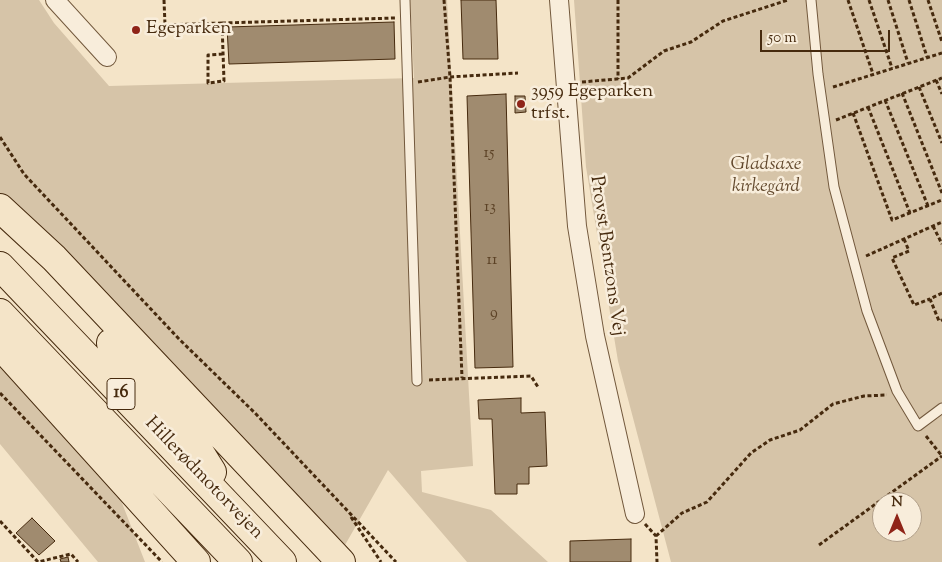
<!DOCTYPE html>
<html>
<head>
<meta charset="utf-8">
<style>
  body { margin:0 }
  #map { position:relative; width:942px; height:562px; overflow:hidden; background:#f4e4c8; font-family:"Sorts Mill Goudy",serif }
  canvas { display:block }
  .north { position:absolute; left:872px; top:492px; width:50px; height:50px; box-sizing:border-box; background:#f8eddb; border:1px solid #b19f89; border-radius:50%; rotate:0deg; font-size:14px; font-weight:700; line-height:20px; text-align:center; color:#462a0e }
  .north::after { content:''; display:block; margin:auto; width:18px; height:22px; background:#8f2418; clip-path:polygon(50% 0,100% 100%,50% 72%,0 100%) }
  .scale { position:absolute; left:760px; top:30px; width:130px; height:22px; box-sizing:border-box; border:2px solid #462a0e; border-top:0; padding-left:6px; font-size:15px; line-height:18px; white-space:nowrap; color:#462a0e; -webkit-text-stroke:4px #f8eddb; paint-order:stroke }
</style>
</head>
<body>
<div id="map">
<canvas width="942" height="562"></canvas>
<div class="north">N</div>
<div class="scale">50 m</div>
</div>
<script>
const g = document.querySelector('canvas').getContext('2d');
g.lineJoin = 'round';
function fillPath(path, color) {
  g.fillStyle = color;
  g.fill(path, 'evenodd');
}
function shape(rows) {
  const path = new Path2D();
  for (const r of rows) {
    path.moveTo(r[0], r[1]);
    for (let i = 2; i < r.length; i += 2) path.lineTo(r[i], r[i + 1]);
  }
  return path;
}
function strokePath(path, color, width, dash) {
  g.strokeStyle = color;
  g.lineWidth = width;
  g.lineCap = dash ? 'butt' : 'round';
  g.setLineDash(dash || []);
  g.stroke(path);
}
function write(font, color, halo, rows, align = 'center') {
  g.font = font + ' "Sorts Mill Goudy",serif';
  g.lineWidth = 5;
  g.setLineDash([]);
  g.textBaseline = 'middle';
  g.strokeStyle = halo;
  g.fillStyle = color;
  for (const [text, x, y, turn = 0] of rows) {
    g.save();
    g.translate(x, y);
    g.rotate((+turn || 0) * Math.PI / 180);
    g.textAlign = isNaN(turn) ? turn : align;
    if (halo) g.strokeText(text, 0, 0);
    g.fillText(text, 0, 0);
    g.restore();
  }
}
const green = shape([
  [0,0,39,0,54,23,109,86,414,78,410,0,447,0,473,466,421,471,422,492,491,510,548,562,467,562,388,470,345,545,0,195],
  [574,0,942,0,942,562,671,562,618,361,586,167],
  [882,502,912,502,912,532,882,532],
  [0,359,115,485,145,562,98,562,0,444]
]);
const building = shape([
  [461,0,496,0,498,59,463,59,461,0],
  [394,22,395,59,229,64,227,27,394,22],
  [506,94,513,367,475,368,467,96,506,94],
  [515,96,525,96,526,112,515,113,515,96],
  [521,398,521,413,545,412,547,466,529,467,529,484,517,484,517,494,495,494,492,419,479,419,478,400,521,398],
  [32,518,55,541,39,555,16,533,32,518],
  [631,539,631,562,570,562,570,541,631,539],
  [68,557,69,562,61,562,60,559,68,557]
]);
const path = shape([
  [164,0,165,25,222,23,224,81,208,83,208,55,223,54],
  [444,0,450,77,462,378],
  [618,0,618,79],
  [848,0,873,74],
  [869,0,892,68],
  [888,0,908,63],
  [909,0,927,57],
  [928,0,942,42],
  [222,23,395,18],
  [936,80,942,94],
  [418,82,450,77,518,73],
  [582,82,628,78,664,51,691,42,723,21,788,0],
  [833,87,942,53],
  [919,87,942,143],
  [902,93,942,193],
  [885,100,928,206],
  [868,107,910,213],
  [853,113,892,220,942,200],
  [836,120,942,78],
  [0,137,24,174,179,339,255,413,396,562],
  [933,226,942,244],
  [904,239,909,251,892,258,914,305,930,299],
  [866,256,942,222],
  [942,293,930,299,939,321,942,320],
  [429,380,531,376,538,387],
  [0,393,162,562],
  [926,436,942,456],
  [351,517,381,562],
  [0,521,38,562,71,554,78,562],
  [645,524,656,536,657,562],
  [656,536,682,513,707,502,751,453,770,440,800,430,833,404,864,396,887,395],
  [819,545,942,456]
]);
const service = shape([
  [405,0,417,381],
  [811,0,818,74,834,187,867,311,897,391,918,426,942,408]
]);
const minor = shape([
  [55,0,107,57],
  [559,0,577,226,595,336,635,514]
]);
const motorway = shape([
  [0,208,54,258,341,562],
  [0,266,282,562],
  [0,313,238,562],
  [111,343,187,432,212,472],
  [0,345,196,562]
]);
const markers = [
  [136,30,5,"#8f2418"],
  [521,104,5,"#8f2418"]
];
const numberNames = [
  ["15",489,154],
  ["13",490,208],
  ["11",492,261],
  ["9",494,314]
];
const shields = [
  [121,394,28]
];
const shieldNames = [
  ["16",121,394]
];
const poiNames = [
  ["Egeparken",146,30],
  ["3959 Egeparken",531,93],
  ["trfst.",531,115]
];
const parkNames = [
  ["Gladsaxe",766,166],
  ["kirkegård",766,188]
];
const streetNames = [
  ["Provst Bentzons Vej",606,256,82],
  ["Hillerødmotorvejen",203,479,46]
];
fillPath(green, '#d6c4a8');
fillPath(building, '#a08b6f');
strokePath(building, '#462a0e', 1);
strokePath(service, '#72583c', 11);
strokePath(minor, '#72583c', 20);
strokePath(motorway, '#462a0e', 30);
strokePath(path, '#462a0e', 3, [4, 2.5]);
strokePath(service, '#f8eddb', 9);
strokePath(minor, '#f8eddb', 18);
strokePath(motorway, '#f4e4c8', 28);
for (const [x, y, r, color] of markers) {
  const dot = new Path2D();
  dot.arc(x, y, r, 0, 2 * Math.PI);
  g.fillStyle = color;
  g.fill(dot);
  strokePath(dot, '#f8eddb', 2);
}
write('16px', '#5c4226', null, numberNames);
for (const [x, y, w] of shields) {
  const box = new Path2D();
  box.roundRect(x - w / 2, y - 15.5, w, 31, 4);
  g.fillStyle = '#f8eddb';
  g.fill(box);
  strokePath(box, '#462a0e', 1);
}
write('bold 18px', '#462a0e', null, shieldNames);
write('19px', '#462a0e', '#f8eddb', poiNames, 'left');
write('italic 19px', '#63492d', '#f8eddb', parkNames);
write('19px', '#462a0e', '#f8eddb', streetNames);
</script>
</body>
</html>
